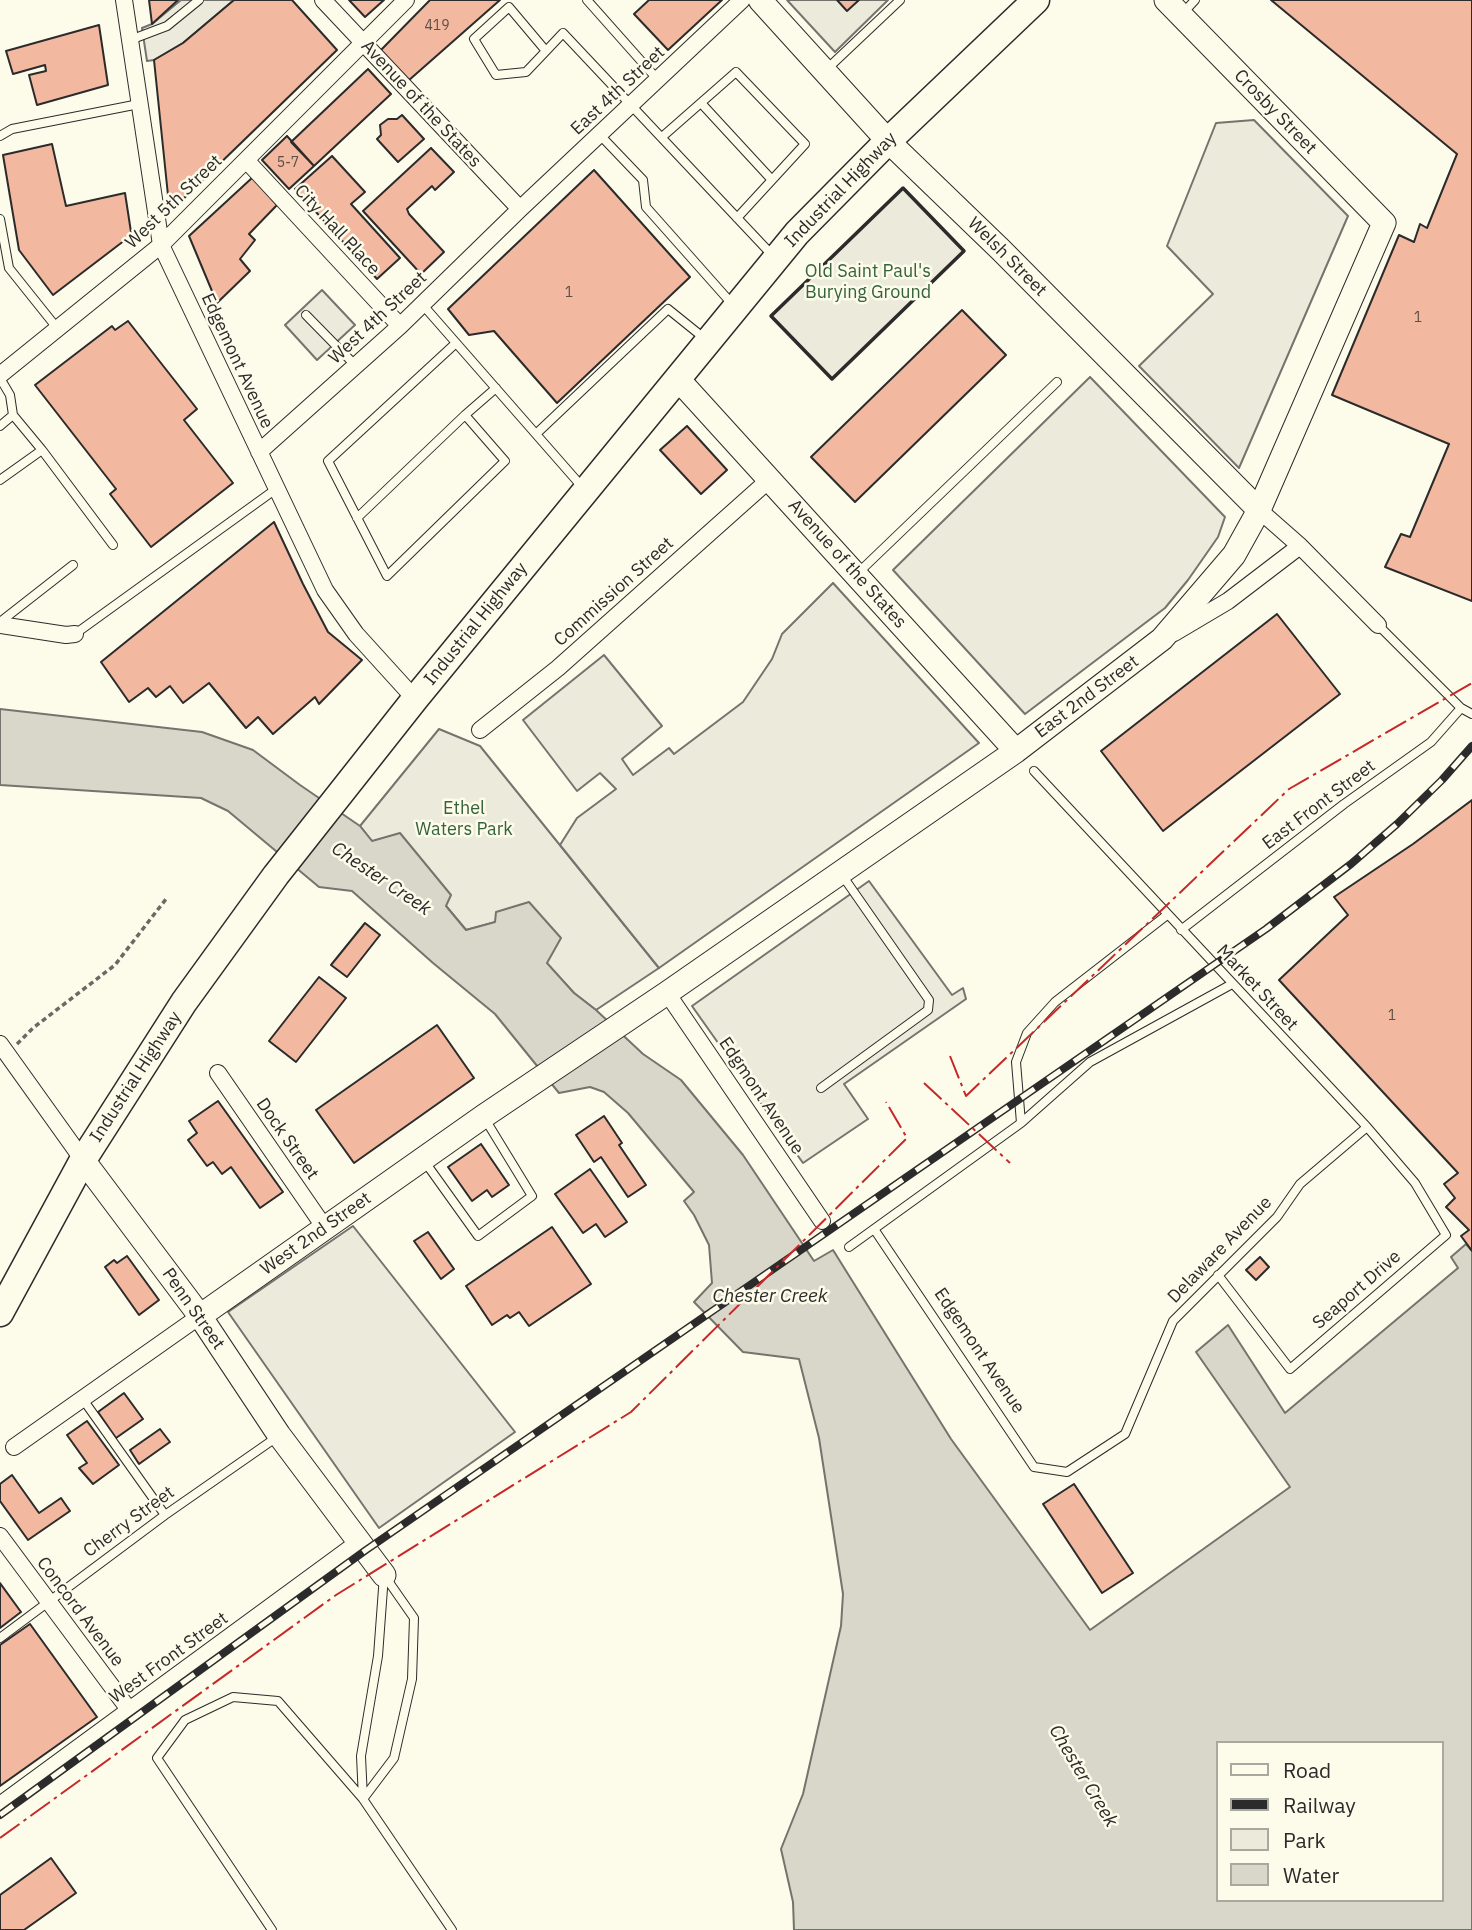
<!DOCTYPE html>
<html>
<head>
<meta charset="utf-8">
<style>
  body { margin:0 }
  #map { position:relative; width:1472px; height:1930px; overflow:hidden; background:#fdfbea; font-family:"IBM Plex Sans",sans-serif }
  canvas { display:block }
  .legend { position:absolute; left:1216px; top:1741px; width:228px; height:161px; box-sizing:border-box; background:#fdfbea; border:2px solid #a9a89e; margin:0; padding:9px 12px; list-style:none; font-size:21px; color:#2b2b2b }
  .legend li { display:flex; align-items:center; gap:14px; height:35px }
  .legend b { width:35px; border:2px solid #a9a89e }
</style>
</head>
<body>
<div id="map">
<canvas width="1472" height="1930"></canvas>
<ul class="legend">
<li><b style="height:9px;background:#fdfbea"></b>Road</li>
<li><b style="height:9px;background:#2b2b2b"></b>Railway</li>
<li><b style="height:19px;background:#ecebdb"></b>Park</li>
<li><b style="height:19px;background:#d8d7c9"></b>Water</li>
</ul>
</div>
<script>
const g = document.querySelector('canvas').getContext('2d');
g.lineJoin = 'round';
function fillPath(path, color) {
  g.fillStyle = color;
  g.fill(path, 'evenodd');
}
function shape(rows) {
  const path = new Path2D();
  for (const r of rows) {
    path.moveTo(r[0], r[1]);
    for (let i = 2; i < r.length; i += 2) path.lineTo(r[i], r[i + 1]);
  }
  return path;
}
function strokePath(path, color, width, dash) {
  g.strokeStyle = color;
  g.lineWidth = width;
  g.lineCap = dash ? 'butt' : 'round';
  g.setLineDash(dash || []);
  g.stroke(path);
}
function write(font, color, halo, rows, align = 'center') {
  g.font = font + ' "IBM Plex Sans",sans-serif';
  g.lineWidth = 5;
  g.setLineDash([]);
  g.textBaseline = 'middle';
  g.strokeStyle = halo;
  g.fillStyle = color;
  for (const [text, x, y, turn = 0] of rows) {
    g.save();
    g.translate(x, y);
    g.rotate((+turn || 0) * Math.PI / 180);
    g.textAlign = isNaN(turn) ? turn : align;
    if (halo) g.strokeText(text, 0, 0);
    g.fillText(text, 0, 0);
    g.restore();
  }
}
const green = shape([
  [903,188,964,251,832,379,771,316,903,188],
  [439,729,480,746,659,968,596,1010,574,993,546,963,496,922,466,930,446,906,372,841,360,826,439,729],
  [353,1226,515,1432,379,1528,228,1312,353,1226]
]);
const parking = shape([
  [181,0,234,0,183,43,154,60,147,61,142,28,152,24,181,0],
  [787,0,888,0,835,52,787,0],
  [1254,120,1348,216,1239,468,1139,366,1213,294,1167,246,1216,123,1254,120],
  [322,290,355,325,317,360,285,325,322,290],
  [1090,377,1225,517,1218,537,1188,580,1165,608,1025,714,893,570,1090,377],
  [833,583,979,743,659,968,560,845,577,818,616,789,600,773,577,791,523,720,604,655,662,726,622,759,633,775,669,748,674,754,743,702,772,659,782,634,833,583],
  [869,881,952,995,963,988,966,999,844,1084,868,1119,803,1163,692,1006,869,881]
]);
const water = shape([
  [0,709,202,732,253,750,300,785,360,826,372,841,400,833,451,895,446,906,466,930,495,922,496,912,529,902,561,938,547,963,574,993,596,1010,643,1054,681,1080,743,1155,814,1261,833,1250,951,1439,1090,1630,1290,1487,1196,1352,1228,1325,1285,1413,1458,1268,1451,1257,1466,1244,1472,1251,1472,1930,794,1930,793,1902,781,1849,803,1794,841,1626,843,1594,819,1438,799,1359,743,1352,694,1302,712,1283,709,1245,694,1215,684,1201,694,1192,628,1113,604,1092,590,1087,559,1093,495,1014,433,963,352,891,319,887,228,811,201,798,0,785,0,709],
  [1218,1743,1442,1743,1442,1900,1218,1900,1218,1743]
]);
const building = shape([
  [149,0,178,0,152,24,149,0],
  [234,0,292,0,337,50,177,205,169,205,154,60,183,43,234,0],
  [349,0,384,0,365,17,349,0],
  [430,0,500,0,408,81,379,52,430,0],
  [649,0,722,0,668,50,634,14,649,0],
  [837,0,859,0,847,11,837,0],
  [1271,0,1472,0,1472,601,1385,567,1401,534,1410,537,1449,444,1332,395,1399,235,1414,242,1420,224,1427,228,1457,154,1271,0],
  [99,25,108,85,37,105,29,75,46,71,45,65,13,74,6,51,99,25],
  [368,69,391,94,314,166,291,142,368,69],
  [402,115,424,139,398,162,377,139,381,135,380,125,388,119,397,119,402,115],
  [287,136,314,166,289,189,262,160,287,136],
  [52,144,66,206,125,193,131,232,129,237,53,295,19,250,3,155,52,144],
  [431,148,454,172,435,190,432,186,407,209,409,214,444,252,421,274,363,211,431,148],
  [332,156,365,192,351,204,400,258,377,279,295,189,332,156],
  [594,170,690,277,557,403,494,331,469,335,448,309,594,170],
  [253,177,277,205,249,234,255,240,240,259,250,271,217,303,189,236,253,177],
  [962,310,1006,355,855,502,811,457,962,310],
  [128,321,197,409,184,420,233,483,151,547,110,494,116,489,35,385,112,326,115,330,128,321],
  [687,426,727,470,701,494,660,450,687,426],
  [274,522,303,584,328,632,362,660,319,704,315,697,273,734,258,717,246,728,209,683,183,703,170,686,156,697,148,688,129,702,101,662,274,522],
  [1277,614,1340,694,1163,831,1101,751,1277,614],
  [1472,800,1472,1251,1461,1236,1469,1230,1446,1207,1455,1198,1444,1184,1458,1173,1279,980,1348,915,1334,897,1413,844,1472,800],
  [365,923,380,935,347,977,331,965,365,923],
  [319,977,346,998,296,1062,269,1041,319,977],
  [437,1025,474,1078,354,1163,316,1110,437,1025],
  [218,1101,283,1192,260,1208,231,1167,222,1174,213,1162,207,1166,188,1140,197,1133,189,1121,218,1101],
  [604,1116,622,1143,619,1145,646,1185,628,1197,601,1157,594,1162,576,1135,604,1116],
  [481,1144,509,1185,492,1197,487,1190,472,1201,448,1167,481,1144],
  [590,1169,627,1222,605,1237,596,1224,583,1233,555,1194,590,1169],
  [552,1227,591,1284,529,1326,519,1312,510,1318,507,1315,492,1325,466,1286,552,1227],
  [428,1232,454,1269,441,1279,414,1241,428,1232],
  [127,1256,159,1300,139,1315,105,1267,114,1260,117,1263,127,1256],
  [1260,1257,1269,1267,1256,1280,1246,1270,1260,1257],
  [124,1393,143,1419,116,1438,98,1412,124,1393],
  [87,1421,119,1465,93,1484,79,1468,87,1463,67,1435,87,1421],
  [160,1429,170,1442,139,1464,130,1450,160,1429],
  [12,1475,39,1513,61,1498,70,1511,28,1540,0,1501,0,1484,12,1475],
  [1074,1484,1133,1573,1102,1593,1043,1504,1074,1484],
  [0,1583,21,1612,0,1628,0,1583],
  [30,1624,97,1717,0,1786,0,1645,30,1624],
  [51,1858,76,1893,24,1930,0,1930,0,1895,51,1858]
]);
const path = shape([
  [17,1044,33,1028,115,965,166,899]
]);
const lane = shape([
  [587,0,658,80],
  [1183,13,1195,0],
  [130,40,167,26,199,0],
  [546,51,509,7,474,39,496,75,526,72,546,51,563,33,773,256],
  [827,69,900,0],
  [701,103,772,180],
  [599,134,643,180,646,207,733,305],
  [0,136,12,129,139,104],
  [662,137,736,72,805,144,737,218],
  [0,219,9,268,57,328],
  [422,304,584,489],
  [306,315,356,366],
  [456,343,328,461,387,576,505,461,465,415,496,388],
  [0,378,10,395,13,415],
  [0,426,13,415,42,450],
  [536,434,668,309,704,338],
  [0,480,42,450,113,545],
  [357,518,465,415],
  [858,573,1057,382],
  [0,622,73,565],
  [1378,625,1461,708],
  [75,634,276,489],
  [1034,771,1367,1127,1415,1183,1446,1235,1290,1369,1218,1275],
  [1181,930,1344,804,1431,742,1461,708,1472,714],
  [821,1088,928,1010,929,1000,842,875],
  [1021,1123,1090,1062,1232,984],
  [425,1162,478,1236,532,1196,485,1119],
  [874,1229,1034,1467,1067,1472,1125,1434,1173,1321,1277,1217,1300,1184,1367,1127],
  [849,1247,1021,1123,1016,1062,1027,1033,1055,1002,1167,915],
  [82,1398,165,1515],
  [384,1575,414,1618,412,1679,394,1758,363,1799,361,1756,378,1656,384,1575],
  [0,1638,165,1515,277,1437],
  [272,1930,157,1758,185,1720,233,1697,278,1701,363,1799,452,1930]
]);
const street = shape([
  [124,0,161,245,325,590,356,634,415,699],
  [323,0,520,209],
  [246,160,400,326],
  [0,375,161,245,406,0],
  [259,452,400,326,520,209,742,0],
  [1259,510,1300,546,1378,625],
  [0,625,66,635,75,634],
  [1174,633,1228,601,1300,546],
  [480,730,558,668,770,479],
  [667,993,822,1221],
  [0,1044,83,1160],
  [218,1073,325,1228],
  [14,1447,200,1316],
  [0,1536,130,1711],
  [0,1805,360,1541]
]);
const secondary = shape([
  [760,0,888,141,1001,250,1259,510],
  [677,378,1016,751],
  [83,1160,200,1316,279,1435,384,1575],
  [200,1316,484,1116,667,993,1016,751,1162,639,1234,555,1259,510,1384,223,1166,0]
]);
const primary = shape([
  [0,1313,83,1160,184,1002,276,875,415,699,797,233,888,141,1036,0]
]);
const rail = shape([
  [0,1815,366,1550,1266,929,1351,864,1397,824,1442,780,1472,746]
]);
const wall = shape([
  [903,188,964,251,832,379,771,316,903,188]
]);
const power = shape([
  [950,1056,966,1096,1289,789,1472,683],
  [924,1083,1010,1163],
  [0,1838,336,1595,631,1412,907,1138,886,1102]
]);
const numberNames = [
  ["419",437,26],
  ["5-7",288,163],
  ["1",569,293],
  ["1",1418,318],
  ["1",1392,1016]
];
const streetNames = [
  ["East 4th Street",618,91,-43],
  ["Avenue of the States",421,104,47],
  ["Crosby Street",1275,112,46],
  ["Industrial Highway",841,190,-46],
  ["West 5th Street",174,202,-44],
  ["City Hall Place",337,230,47],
  ["Welsh Street",1007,257,45],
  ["West 4th Street",378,318,-43],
  ["Edgemont Avenue",237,361,65],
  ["Avenue of the States",847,564,48],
  ["Commission Street",614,592,-42],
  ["Industrial Highway",476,624,-51],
  ["East 2nd Street",1087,697,-37],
  ["East Front Street",1319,805,-37],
  ["Market Street",1257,988,47],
  ["Industrial Highway",136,1077,-57],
  ["Edgmont Avenue",761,1096,56],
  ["Dock Street",287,1139,55],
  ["West 2nd Street",316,1234,-35],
  ["Delaware Avenue",1220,1250,-46],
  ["Seaport Drive",1357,1290,-41],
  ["Penn Street",193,1309,55],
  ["Edgemont Avenue",979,1351,56],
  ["Cherry Street",129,1522,-36],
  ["Concord Avenue",80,1612,53],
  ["West Front Street",169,1658,-36]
];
const parkNames = [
  ["Old Saint Paul's",868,272],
  ["Burying Ground",868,293],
  ["Ethel",464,809],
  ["Waters Park",464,830]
];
const waterNames = [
  ["Chester Creek",381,879,34],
  ["Chester Creek",770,1297],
  ["Chester Creek",1083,1776,59]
];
fillPath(green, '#ecebdb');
strokePath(green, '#74746e', 2);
fillPath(parking, '#eceadb');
strokePath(parking, '#74746e', 2);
fillPath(water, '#d8d7c9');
strokePath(water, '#74746e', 2);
fillPath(building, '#f2b8a0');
strokePath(building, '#2b2b2b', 2);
strokePath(lane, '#2b2b2b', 10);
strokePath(street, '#2b2b2b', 18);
strokePath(secondary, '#2b2b2b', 25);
strokePath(primary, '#2b2b2b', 29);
strokePath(path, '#6a6964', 3.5, [5, 3.5]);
strokePath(lane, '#fdfbea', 8);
strokePath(street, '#fdfbea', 16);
strokePath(secondary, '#fdfbea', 23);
strokePath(primary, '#fdfbea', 26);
strokePath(rail, '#2b2b2b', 8);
strokePath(rail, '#fdfbea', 5, [16]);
strokePath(wall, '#2b2b2b', 3.5);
strokePath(power, '#c62828', 2, [24, 5, 3.5, 5]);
write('14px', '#5d4e48', null, numberNames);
write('18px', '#2b2b2b', '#fdfbea', streetNames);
write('18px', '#34623c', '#fdfbea', parkNames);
write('italic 19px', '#2b2b2b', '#fdfbea', waterNames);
</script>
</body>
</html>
